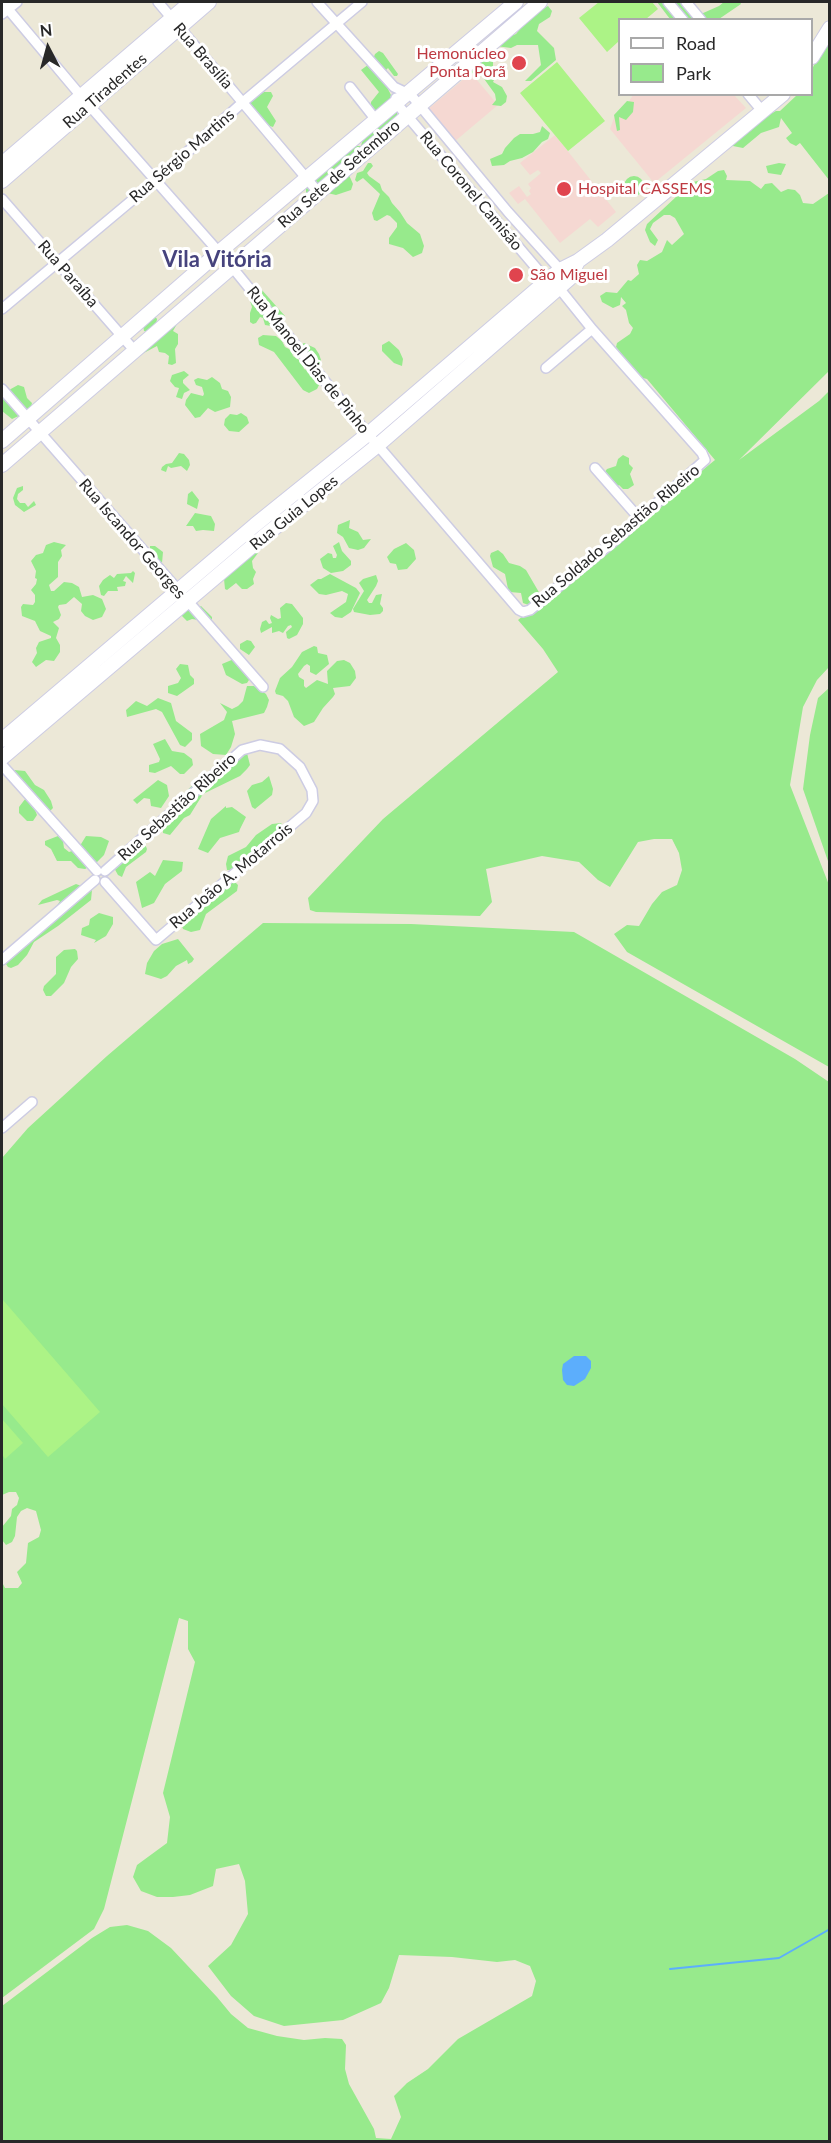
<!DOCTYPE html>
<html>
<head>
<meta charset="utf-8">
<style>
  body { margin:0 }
  #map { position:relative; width:831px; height:2143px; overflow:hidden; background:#ece8d7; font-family:Lato,sans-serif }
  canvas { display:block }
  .frame { position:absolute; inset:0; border:3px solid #282828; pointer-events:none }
  .legend { position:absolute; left:618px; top:18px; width:195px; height:78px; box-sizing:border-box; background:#fff; border:2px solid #a9a9a9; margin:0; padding:8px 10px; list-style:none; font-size:18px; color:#282828 }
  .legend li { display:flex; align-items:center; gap:12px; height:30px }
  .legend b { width:30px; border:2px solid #a9a9a9 }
  .north { position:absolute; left:18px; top:18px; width:60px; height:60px; -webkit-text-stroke:4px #fff; paint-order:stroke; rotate:354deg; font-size:16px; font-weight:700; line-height:24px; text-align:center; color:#282828 }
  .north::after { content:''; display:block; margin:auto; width:21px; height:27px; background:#282828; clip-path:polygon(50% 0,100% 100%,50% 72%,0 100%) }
</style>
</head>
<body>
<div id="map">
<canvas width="831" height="2143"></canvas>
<div class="frame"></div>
<ul class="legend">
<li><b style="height:8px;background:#fff"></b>Road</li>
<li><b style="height:16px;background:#97ea8c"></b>Park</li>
</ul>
<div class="north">N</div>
</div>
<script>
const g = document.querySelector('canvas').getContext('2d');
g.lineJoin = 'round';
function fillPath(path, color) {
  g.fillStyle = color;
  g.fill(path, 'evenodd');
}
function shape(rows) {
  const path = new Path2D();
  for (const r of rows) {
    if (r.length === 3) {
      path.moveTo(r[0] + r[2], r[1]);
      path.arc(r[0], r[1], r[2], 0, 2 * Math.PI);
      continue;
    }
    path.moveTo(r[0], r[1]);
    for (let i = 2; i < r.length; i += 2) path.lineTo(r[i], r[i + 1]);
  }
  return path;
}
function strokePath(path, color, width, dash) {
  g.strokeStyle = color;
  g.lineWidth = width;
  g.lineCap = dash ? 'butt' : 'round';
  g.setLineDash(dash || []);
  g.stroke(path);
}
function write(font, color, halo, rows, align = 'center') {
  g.font = font + ' Lato,sans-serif';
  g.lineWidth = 6;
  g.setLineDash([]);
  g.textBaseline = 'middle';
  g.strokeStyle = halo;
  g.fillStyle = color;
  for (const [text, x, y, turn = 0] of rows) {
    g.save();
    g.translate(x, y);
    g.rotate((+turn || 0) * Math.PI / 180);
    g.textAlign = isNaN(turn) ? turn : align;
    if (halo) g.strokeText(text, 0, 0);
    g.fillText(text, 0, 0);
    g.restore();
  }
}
const medical = shape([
  [471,73,498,105,454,142,427,110],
  [633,95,734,95,746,108,654,183,610,129,615,115,626,106],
  [555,135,616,212,598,227,590,219,560,243,525,199,518,204,509,193,519,186,527,197,531,194,529,191,531,188,528,184,541,173,538,170,530,175,520,163]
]);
const green = shape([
  [657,2,681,2,694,19,670,19],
  [724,2,740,2,741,4,719,19,698,20,701,14,719,6],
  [548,6,552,11,550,17,539,24,537,31,554,48,556,60,531,81,525,81,541,65,538,45,517,45,511,48,496,46,503,39,516,34,534,13],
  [829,37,829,180,800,143,796,146,790,143,786,138,792,133,781,118,779,127,761,133,743,148,733,146,731,143,765,117,776,111,780,111,797,95,812,94,812,69],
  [379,51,383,53,398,74,397,76,394,76,388,68,385,71,388,89,391,95,391,109,397,111,397,118,349,175,353,184,351,190,336,195,323,192,306,200,306,187,315,182,317,176,330,170,332,164,351,146,361,146,371,108,371,102,379,92,361,70,372,62,375,54],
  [488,55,493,59,493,69,497,74,493,82,502,87,507,96,506,102,501,106,492,105,496,100,495,94,482,76,473,73,465,76,463,74],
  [264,92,271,92,273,96,267,107,276,121,273,127,267,125,250,105,252,99],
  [627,101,634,102,633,112,626,120,619,117,620,130,617,131,614,115],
  [542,126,550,133,548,139,542,142,533,152,522,158,510,161,504,165,492,166,490,159,502,154,505,148,514,138,520,134,533,134,540,132],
  [368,163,371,163,373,166,367,173,369,176,380,184,382,190,389,197,392,203,400,212,407,223,420,234,424,246,422,253,413,257,403,248,389,244,389,238,397,227,397,223,390,216,387,215,377,221,374,220,372,213,380,194,363,178,357,182,355,180,357,173,363,171],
  [779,163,786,164,781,175,768,173,766,166],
  [724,170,727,176,726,180,750,181,761,189,765,184,772,183,781,192,788,189,795,190,800,195,803,203,813,204,829,193,829,371,739,460,819,401,829,391,829,667,817,680,803,707,790,785,829,885,829,1067,627,952,614,934,627,925,639,926,652,904,662,892,677,885,682,870,679,853,672,839,654,839,638,842,610,887,598,880,579,862,542,856,486,869,492,902,480,916,316,912,310,910,308,898,383,819,558,672,543,649,518,620,534,607,523,603,521,593,510,592,508,589,505,574,493,567,490,556,491,553,498,550,503,554,509,563,520,566,526,570,540,594,537,605,715,460,647,379,639,377,636,371,630,368,629,362,623,362,618,358,620,352,616,347,617,343,630,334,633,328,629,323,626,310,622,306,626,303,621,297,620,305,613,308,602,302,600,296,606,292,617,293,628,280,631,281,639,274,637,265,640,260,647,261,662,252,667,240,672,245,684,234,675,218,670,215,664,215,653,223,650,229,658,240,655,246,650,242,645,230,647,224,677,196,682,184,688,187,693,182,706,179,718,171],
  [634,186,10],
  [261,289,285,316,271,326,265,325,263,318,260,317,256,323,253,324,250,322,250,313,252,307,250,301,250,294,255,290],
  [154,315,157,319,156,325,177,324,173,331,178,334,178,344,175,349,176,363,172,365,168,364,169,356,165,353,159,352,157,346,140,355,149,332,144,331,143,325],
  [263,335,276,336,282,341,285,347,291,350,293,356,302,362,304,369,316,374,320,383,317,389,309,393,303,390,274,352,259,345,258,338],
  [389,341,399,350,403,359,402,366,394,363,382,351,382,345],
  [304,343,315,348,319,354,321,360,319,366,312,366,301,345],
  [184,371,189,375,183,380,183,383,190,390,184,393,182,399,176,397,179,388,175,387,170,381,172,375],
  [212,377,220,383,222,389,228,391,231,397,230,407,215,412,208,408,200,417,195,418,185,405,186,400,191,393,203,396,204,394,202,387,196,385,194,380,198,378,207,380],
  [2,382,9,390,18,385,24,387,27,398,32,403,30,411,12,419,2,411],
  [241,413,247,417,249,423,239,432,229,431,224,425,225,419,230,414,237,415],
  [179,453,184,454,189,460,190,465,187,471,181,466,171,468,168,466,166,472,161,470,162,467,166,464,172,463],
  [623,455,629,458,629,464,633,468,630,474,634,485,628,489,623,489,619,485,617,487,604,473,607,469,616,466,618,459],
  [23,486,23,490,18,494,17,499,20,503,25,503,28,507,34,501,36,505,24,512,15,505,13,498,17,488],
  [192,491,199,500,197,509,187,504,188,494],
  [195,513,211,516,215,524,214,531,203,530,196,531,193,526,186,526],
  [350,520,349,528,358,532,363,540,371,539,364,548,358,550,349,548,343,537,337,533,338,525],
  [54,542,66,545,61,550,62,556,58,562,58,577,49,585,51,591,54,591,64,582,72,583,79,587,82,597,93,595,102,599,106,609,102,617,93,620,85,616,81,611,82,604,74,597,66,604,59,605,58,607,61,615,59,619,53,622,59,628,56,638,60,645,60,652,54,661,46,660,36,667,32,662,37,653,36,648,39,642,51,638,51,636,40,631,35,621,22,616,21,607,23,604,33,605,35,602,35,595,31,590,36,584,37,579,35,578,36,571,31,561,36,555,43,553,46,545],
  [339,542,342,551,351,561,351,565,343,571,331,573,323,568,320,559,328,553,332,554,333,558,336,558,337,555,333,546],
  [406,543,414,550,416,559,407,569,398,570,396,564,390,563,387,557,394,549],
  [150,546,155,546,163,552,162,563,160,564,155,559,156,556,150,552],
  [258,550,258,553,252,561,253,568,256,572,253,579,254,584,247,589,242,589,236,583,227,590,225,589,224,579,234,552],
  [133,571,135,573,133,583,126,576,123,581,126,582,125,586,117,587,118,591,108,591,104,596,101,595,99,586,103,580,110,575,114,578,117,574,131,573],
  [330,574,356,588,360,593,351,612,342,618,335,617,330,613,346,602,348,594,342,591,326,595,319,594,310,585,318,579,321,579],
  [376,575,378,581,376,586,367,600,369,603,372,603,376,595,382,594,380,604,383,608,383,611,380,614,370,615,354,612,353,609,364,591,359,583,363,579],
  [286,603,292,604,303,618,303,624,297,635,289,639,287,638,286,632,292,627,291,625,288,626,283,633,279,631,272,633,272,627,261,633,260,629,262,622,266,620,269,624,272,623,270,618,271,615,278,619,281,618,280,608],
  [201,606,212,617,212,622,192,619,187,621,182,616,182,613,191,607,195,609],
  [247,640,251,641,255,647,249,655,240,649,240,644],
  [314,646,317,647,318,653,327,655,329,664,316,675,310,672,310,666,307,664,304,666,298,674,299,677,304,680,304,686,306,688,317,680,328,684,327,671,337,661,344,660,350,663,355,671,356,678,350,686,333,688,335,694,333,697,323,708,314,722,304,726,294,717,288,701,283,696,276,694,275,691,280,678,292,667,302,652],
  [234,659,251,677,247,683,242,684,226,675,222,664],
  [180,664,188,665,190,675,194,679,194,684,177,696,168,693,168,686,178,683,181,678,176,669],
  [247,686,254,686,266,694,269,700,267,707,264,713,232,721,235,734,231,747,226,755,213,754,201,746,200,734,224,720,227,712,220,703,232,709,238,706,243,701],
  [829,688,829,864,803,789,810,735,818,698],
  [158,698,171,703,176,721,192,733,192,740,185,747,180,745,162,712,156,709,127,717,126,710,136,701,147,706],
  [165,739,172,751,184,753,192,759,193,765,184,774,180,774,171,766,155,773,149,772,149,765,159,762,160,759,153,744],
  [237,751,247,753,250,765,247,769,240,776,203,794,190,815,184,818,170,835,163,833,162,819,169,808,204,774,216,769],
  [14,770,25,771,35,785,44,790,51,801,53,808,50,811,35,810,37,815,33,821,27,821,19,813,19,807,29,794,24,786,9,782,10,775],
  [269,776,273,789,272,795,255,809,252,807,247,791,252,785,262,782],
  [158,780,167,785,169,796,161,808,151,806,150,799,144,798,137,804,133,800],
  [226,806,226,808,232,807,246,817,240,829,239,832,220,838,208,853,198,849,211,819],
  [281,823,286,831,234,870,227,870,226,864,228,856,246,847,256,835,272,824],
  [58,836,63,841,64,848,69,852,78,849,86,836,101,837,109,841,104,855,97,862,85,869,78,868,71,861,57,861,51,849,45,845,45,841],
  [143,839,147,849,146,852,126,867,122,877,118,875,113,866],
  [163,860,183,862,182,871,165,884,154,903,142,908,136,882,150,872,155,876],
  [233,880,238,885,237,891,206,914,200,930,191,932,183,929,181,923],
  [76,884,92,890,91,900,58,926,34,942,27,955,18,965,11,968,8,967,4,961,5,952,16,947,51,915,60,901,57,900,38,905,42,900],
  [99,913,113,917,113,924,106,936,94,943,96,940,81,935,82,928,89,925,90,919],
  [263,923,411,924,574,932,795,1059,829,1082,829,2141,2,2141,2,2006,92,1938,110,1927,127,1925,148,1931,171,1948,217,1997,231,2014,248,2028,277,2036,304,2040,325,2038,342,2039,346,2045,345,2069,349,2084,374,2129,376,2138,391,2139,401,2117,394,2096,407,2083,428,2069,458,2039,532,1996,536,1981,530,1966,515,1960,497,1962,452,1957,399,1955,389,1988,381,2003,343,2020,284,2026,254,2016,231,1996,208,1966,231,1945,248,1914,245,1881,239,1864,216,1869,213,1886,190,1895,173,1897,157,1897,141,1891,133,1877,137,1865,167,1843,170,1817,163,1793,195,1662,188,1649,188,1621,179,1618,104,1909,94,1929,2,1998,2,1582,5,1588,18,1588,22,1583,17,1572,26,1563,28,1543,39,1537,41,1530,36,1511,27,1508,21,1511,17,1517,15,1536,12,1542,6,1545,2,1540,2,1527,11,1516,12,1509,17,1505,19,1498,16,1492,9,1492,2,1495,2,1158,28,1128,107,1056],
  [178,939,194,959,192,962,188,964,187,960,176,966,167,976,161,979,145,974,147,963,154,951,162,944],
  [75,949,77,951,78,959,71,967,64,983,51,996,46,996,43,990,44,986,56,974,56,957,64,950]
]);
const pitch = shape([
  [599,2,652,2,658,9,646,19,620,20,619,41,607,52,579,18],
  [557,62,605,121,568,151,520,93],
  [3,1300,100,1412,48,1457,2,1404],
  [2,1419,23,1443,5,1459,2,1454]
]);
const water = shape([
  [574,1356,586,1356,591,1361,591,1368,585,1379,574,1386,567,1385,563,1380,562,1370,563,1364]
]);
const stream = shape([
  [670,1969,779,1958,830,1929]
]);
const minor = shape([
  [2,2,81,96,232,267,368,434,519,610,523,612,530,610,620,536,705,460,702,453,592,329,559,288],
  [158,2,318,192],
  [317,2,394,87,411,95,508,212,564,274],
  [668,2,683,20],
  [686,2,701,20],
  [2,14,17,2],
  [350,87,376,120],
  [748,94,763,112],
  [396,98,398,105,549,283],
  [2,199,134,350],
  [2,309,155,181,243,102,362,2],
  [546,368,592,329],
  [2,389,263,687],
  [595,468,638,517],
  [2,765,97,871],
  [105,882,156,940,306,813,313,801,312,790,300,767,280,749,260,745,242,750,105,871],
  [2,960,95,880],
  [2,1128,32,1102]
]);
const secondary = shape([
  [812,57,830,28],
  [2,164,191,2],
  [2,181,209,2],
  [2,441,219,252,516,2],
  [2,465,540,2],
  [2,740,255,525,368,434,543,284,560,270,578,261,607,240,783,94],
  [2,758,263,537,378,445,569,279,578,261]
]);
const markers = [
  [519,63,8,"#e0444e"],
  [564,189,8,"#e0444e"],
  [516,275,8,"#e0444e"]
];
const healthNames = [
  ["Hemonúcleo",506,54,"right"],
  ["Ponta Porã",506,72,"right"],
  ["Hospital CASSEMS",578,189],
  ["São Miguel",530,275]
];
const streetNames = [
  ["Rua Brasília",203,56,49],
  ["Rua Tiradentes",105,91,-41],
  ["Rua Sérgio Martins",182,156,-41],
  ["Rua Sete de Setembro",339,174,-41],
  ["Rua Coronel Camisão",471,191,50],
  ["Rua Paraíba",68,274,49],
  ["Rua Manoel Dias de Pinho",308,360,51],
  ["Rua Guia Lopes",294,513,-39],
  ["Rua Soldado Sebastião Ribeiro",616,536,-40],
  ["Rua Iscandor Georges",132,539,49],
  ["Rua Sebastião Ribeiro",177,807,-42],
  ["Rua João A. Motarrois",231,876,-40]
];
const districtNames = [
  ["Vila Vitória",217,260]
];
fillPath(medical, '#f5d8d2');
fillPath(green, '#97ea8c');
fillPath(pitch, '#acf386');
fillPath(water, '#5caefc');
strokePath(stream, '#5caefc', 2);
strokePath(minor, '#cdcce3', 12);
strokePath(secondary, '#cdcce3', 16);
strokePath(minor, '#fff', 9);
strokePath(secondary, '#fff', 14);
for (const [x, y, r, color] of markers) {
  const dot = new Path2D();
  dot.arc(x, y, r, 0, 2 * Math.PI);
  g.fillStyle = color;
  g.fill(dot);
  strokePath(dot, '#fff', 2);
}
write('16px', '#be3a42', '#fff', healthNames, 'left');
write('16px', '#282828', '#fff', streetNames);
write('bold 22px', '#46437d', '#fff', districtNames);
</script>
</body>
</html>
